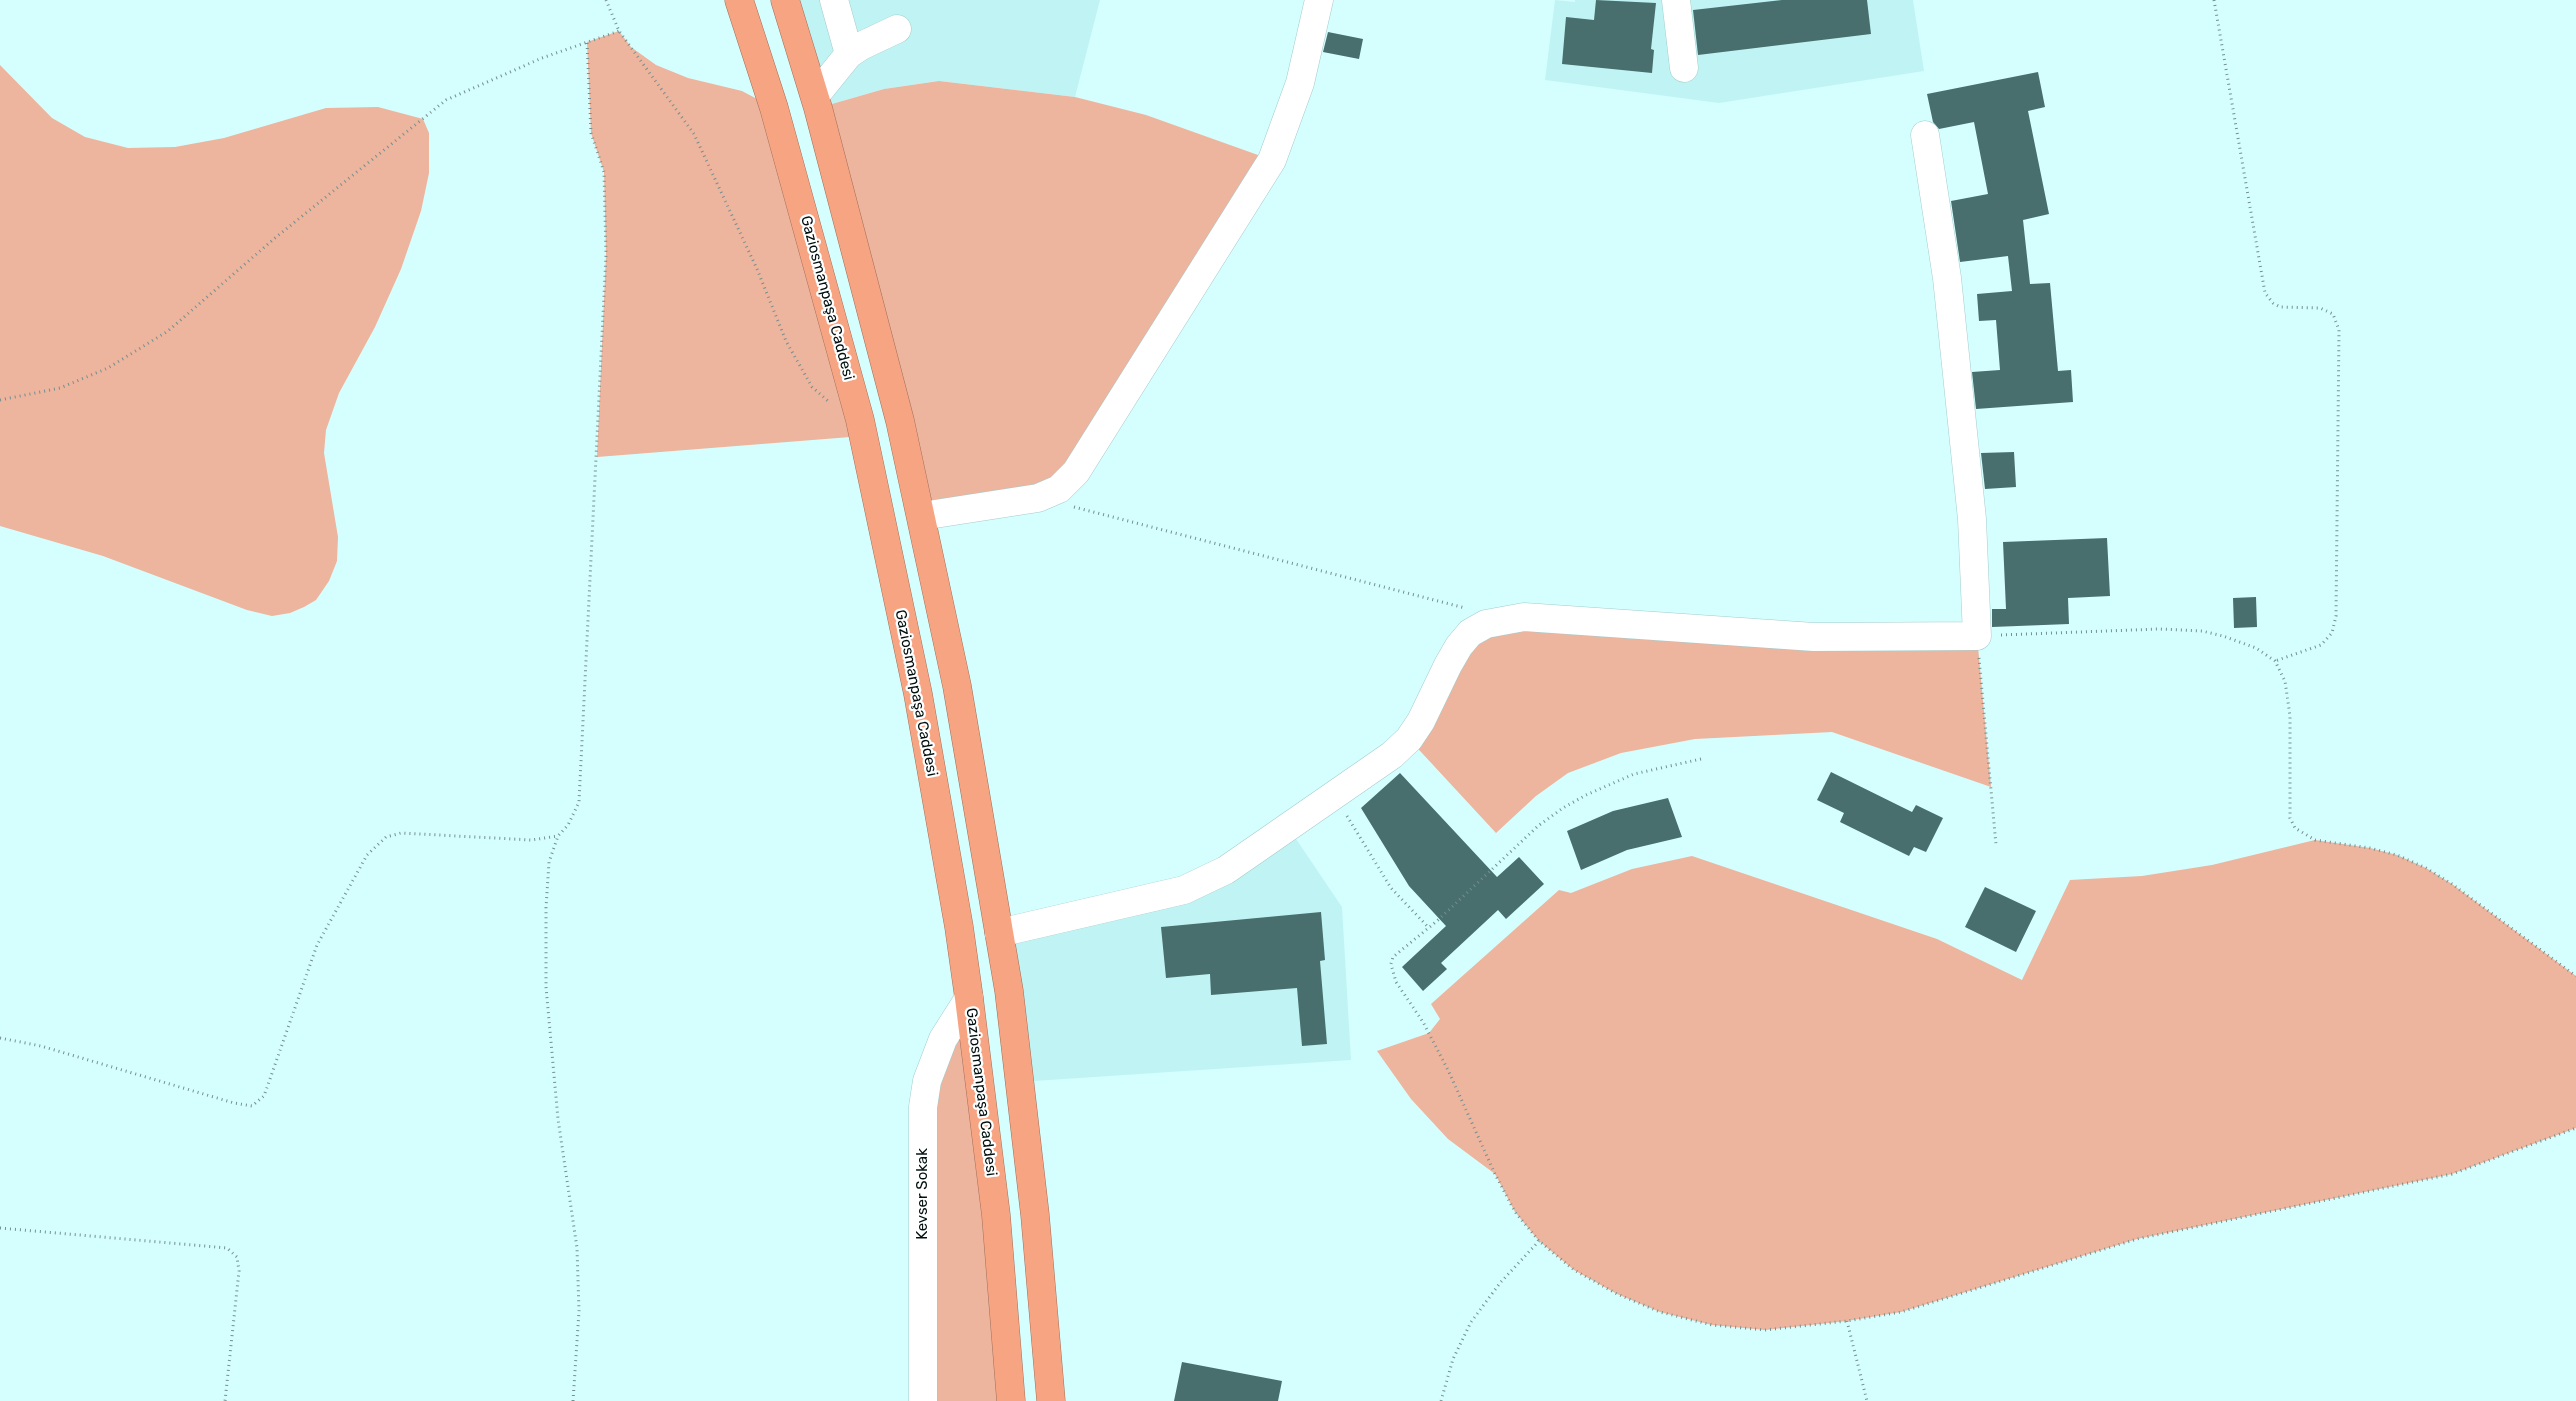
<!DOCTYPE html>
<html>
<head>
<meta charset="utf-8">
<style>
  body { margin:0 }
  canvas { display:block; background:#d5fefe }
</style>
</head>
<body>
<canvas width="2576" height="1401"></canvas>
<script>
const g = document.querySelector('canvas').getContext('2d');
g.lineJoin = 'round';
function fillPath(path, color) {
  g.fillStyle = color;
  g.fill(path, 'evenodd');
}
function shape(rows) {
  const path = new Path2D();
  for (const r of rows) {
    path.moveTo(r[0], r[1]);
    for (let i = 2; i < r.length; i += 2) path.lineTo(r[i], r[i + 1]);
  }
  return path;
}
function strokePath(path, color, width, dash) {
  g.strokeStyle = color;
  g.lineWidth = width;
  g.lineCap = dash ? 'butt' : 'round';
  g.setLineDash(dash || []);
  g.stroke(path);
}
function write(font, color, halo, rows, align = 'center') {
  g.font = font + ' Rubik,sans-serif';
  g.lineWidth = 4.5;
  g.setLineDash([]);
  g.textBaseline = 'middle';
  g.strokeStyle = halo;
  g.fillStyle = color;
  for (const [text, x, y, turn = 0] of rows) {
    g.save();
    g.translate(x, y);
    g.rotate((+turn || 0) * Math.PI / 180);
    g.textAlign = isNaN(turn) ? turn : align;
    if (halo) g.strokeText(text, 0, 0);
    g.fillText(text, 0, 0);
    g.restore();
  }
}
const built = shape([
  [785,0,1100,0,1075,97,939,81,884,89,818,108],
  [1555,0,1575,2,1575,0,1913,0,1924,71,1719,103,1545,80],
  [1288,827,1342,907,1351,1060,1019,1082,999,933,1184,890]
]);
const green = shape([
  [619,31,631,47,656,65,688,78,742,91,774,108,863,436,597,457,606,255,604,172,591,133,587,42],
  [0,65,52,118,85,137,128,148,175,147,224,138,326,108,378,107,423,119,429,133,429,173,421,211,401,269,375,327,339,393,326,430,324,453,338,537,337,561,329,581,316,600,304,607,290,613,272,616,247,610,103,556,0,526],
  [939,81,1075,97,1146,115,1272,160,1059,489,922,516,818,108,884,89],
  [1486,624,1977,636,1991,787,1832,732,1695,739,1621,753,1568,773,1536,796,1496,833,1409,739],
  [2315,840,2370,848,2397,855,2426,868,2452,884,2576,976,2576,1128,2452,1174,2137,1239,1901,1312,1847,1321,1765,1330,1712,1325,1660,1312,1617,1294,1574,1270,1539,1241,1515,1212,1495,1174,1448,1139,1411,1099,1377,1051,1429,1033,1440,1019,1431,1004,1559,890,1571,893,1632,869,1692,856,1937,939,2022,980,2070,880,2142,876,2212,865],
  [969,998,1011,1401,923,1401,923,1107]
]);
const building = shape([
  [1596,0,1656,3,1651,49,1654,50,1652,73,1562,64,1566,17,1594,20],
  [1782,0,1867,0,1871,34,1698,55,1693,10],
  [1328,32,1363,39,1359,59,1323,52],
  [2038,72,2045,107,2028,111,2049,214,2023,220,2030,284,2050,283,2058,371,2071,370,2073,402,1976,409,1972,372,2000,370,1996,320,1979,321,1977,294,2012,291,2008,256,1960,262,1951,201,1988,194,1974,122,1939,129,1933,122,1927,94],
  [2014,452,2016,487,1985,489,1981,453],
  [2107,538,2110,596,2068,598,2069,624,1992,627,1992,609,2006,609,2003,542],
  [2256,597,2257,627,2234,628,2233,598],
  [1831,772,1912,812,1916,805,1943,818,1926,852,1914,847,1909,856,1840,822,1844,813,1817,800],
  [1400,773,1497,877,1519,857,1544,884,1506,919,1498,910,1441,963,1447,969,1423,991,1402,967,1446,926,1409,886,1361,808],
  [1668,798,1682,837,1627,850,1581,870,1567,831,1613,811],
  [1985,887,2036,911,2016,952,1965,927],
  [1321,912,1325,960,1320,961,1327,1044,1302,1046,1297,988,1211,995,1210,974,1166,978,1161,927],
  [1182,1362,1282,1381,1278,1401,1174,1401]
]);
const path = shape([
  [606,0,619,31,694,134,757,269,786,341,812,387,828,401],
  [2214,0,2265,293,2273,303,2280,307,2320,308,2333,314,2339,330,2336,616,2332,633,2321,645,2275,661],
  [0,400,60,388,108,368,168,331,275,238,446,100,542,58,619,31],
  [1074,507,1465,608],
  [2001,635,2159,629,2202,631,2223,636,2256,648,2275,661,2285,681,2290,716,2290,818,2295,828,2315,840,2370,848,2397,855,2426,868,2452,884,2576,976],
  [1979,658,1996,845],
  [1701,759,1634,774,1586,795,1563,808,1538,826,1437,921,1393,957,1391,964,1396,982,1423,1022,1448,1070,1495,1174,1515,1212,1539,1241,1574,1270,1617,1294,1660,1312,1712,1325,1765,1330,1847,1321,1901,1312,2137,1239,2452,1174,2576,1128],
  [1347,816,1391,888,1429,928],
  [0,1038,41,1046,234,1103,252,1106,264,1096,317,945,367,855,386,837,401,833,531,840,558,836],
  [0,1228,227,1248,237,1257,239,1271,225,1401],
  [1847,1321,1867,1401],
  [573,1401,579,1311,577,1248,558,1119,546,987,546,908,549,862,558,836,568,825,579,802,606,255,604,172,591,133,587,42],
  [1441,1401,1453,1359,1471,1322,1500,1283,1539,1241]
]);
const minor = shape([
  [834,0,849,54],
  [1676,0,1684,68],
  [815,96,849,54,861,46,897,29],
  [922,516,1038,498,1059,489,1076,472,1272,160,1300,83,1319,0],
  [999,933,1184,890,1226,870,1392,755,1409,739,1421,721,1448,665,1459,646,1470,633,1486,624,1524,617,1814,637,1977,636,1972,519,1947,278,1925,135],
  [923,1401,923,1107,927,1081,943,1039,969,998]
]);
const highway = shape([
  [739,0,774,108,860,420,918,694,959,927,969,998,996,1215,1011,1401],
  [785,0,818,108,900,421,957,686,1009,991,1035,1215,1051,1401]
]);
const streetNames = [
  ["Gaziosmanpaşa Caddesi",827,298,75],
  ["Gaziosmanpaşa Caddesi",916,693,79],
  ["Gaziosmanpaşa Caddesi",981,1092,83],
  ["Kevser Sokak",923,1194,-90]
];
fillPath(built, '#c0f4f4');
fillPath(green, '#edb49e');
fillPath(building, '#496e6e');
strokePath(minor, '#a4cccc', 29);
strokePath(highway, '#a1705a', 29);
strokePath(path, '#749090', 3, [1, 4]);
strokePath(minor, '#fff', 28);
strokePath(highway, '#f7a483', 28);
write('15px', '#020f0f', '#fff', streetNames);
</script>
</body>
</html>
